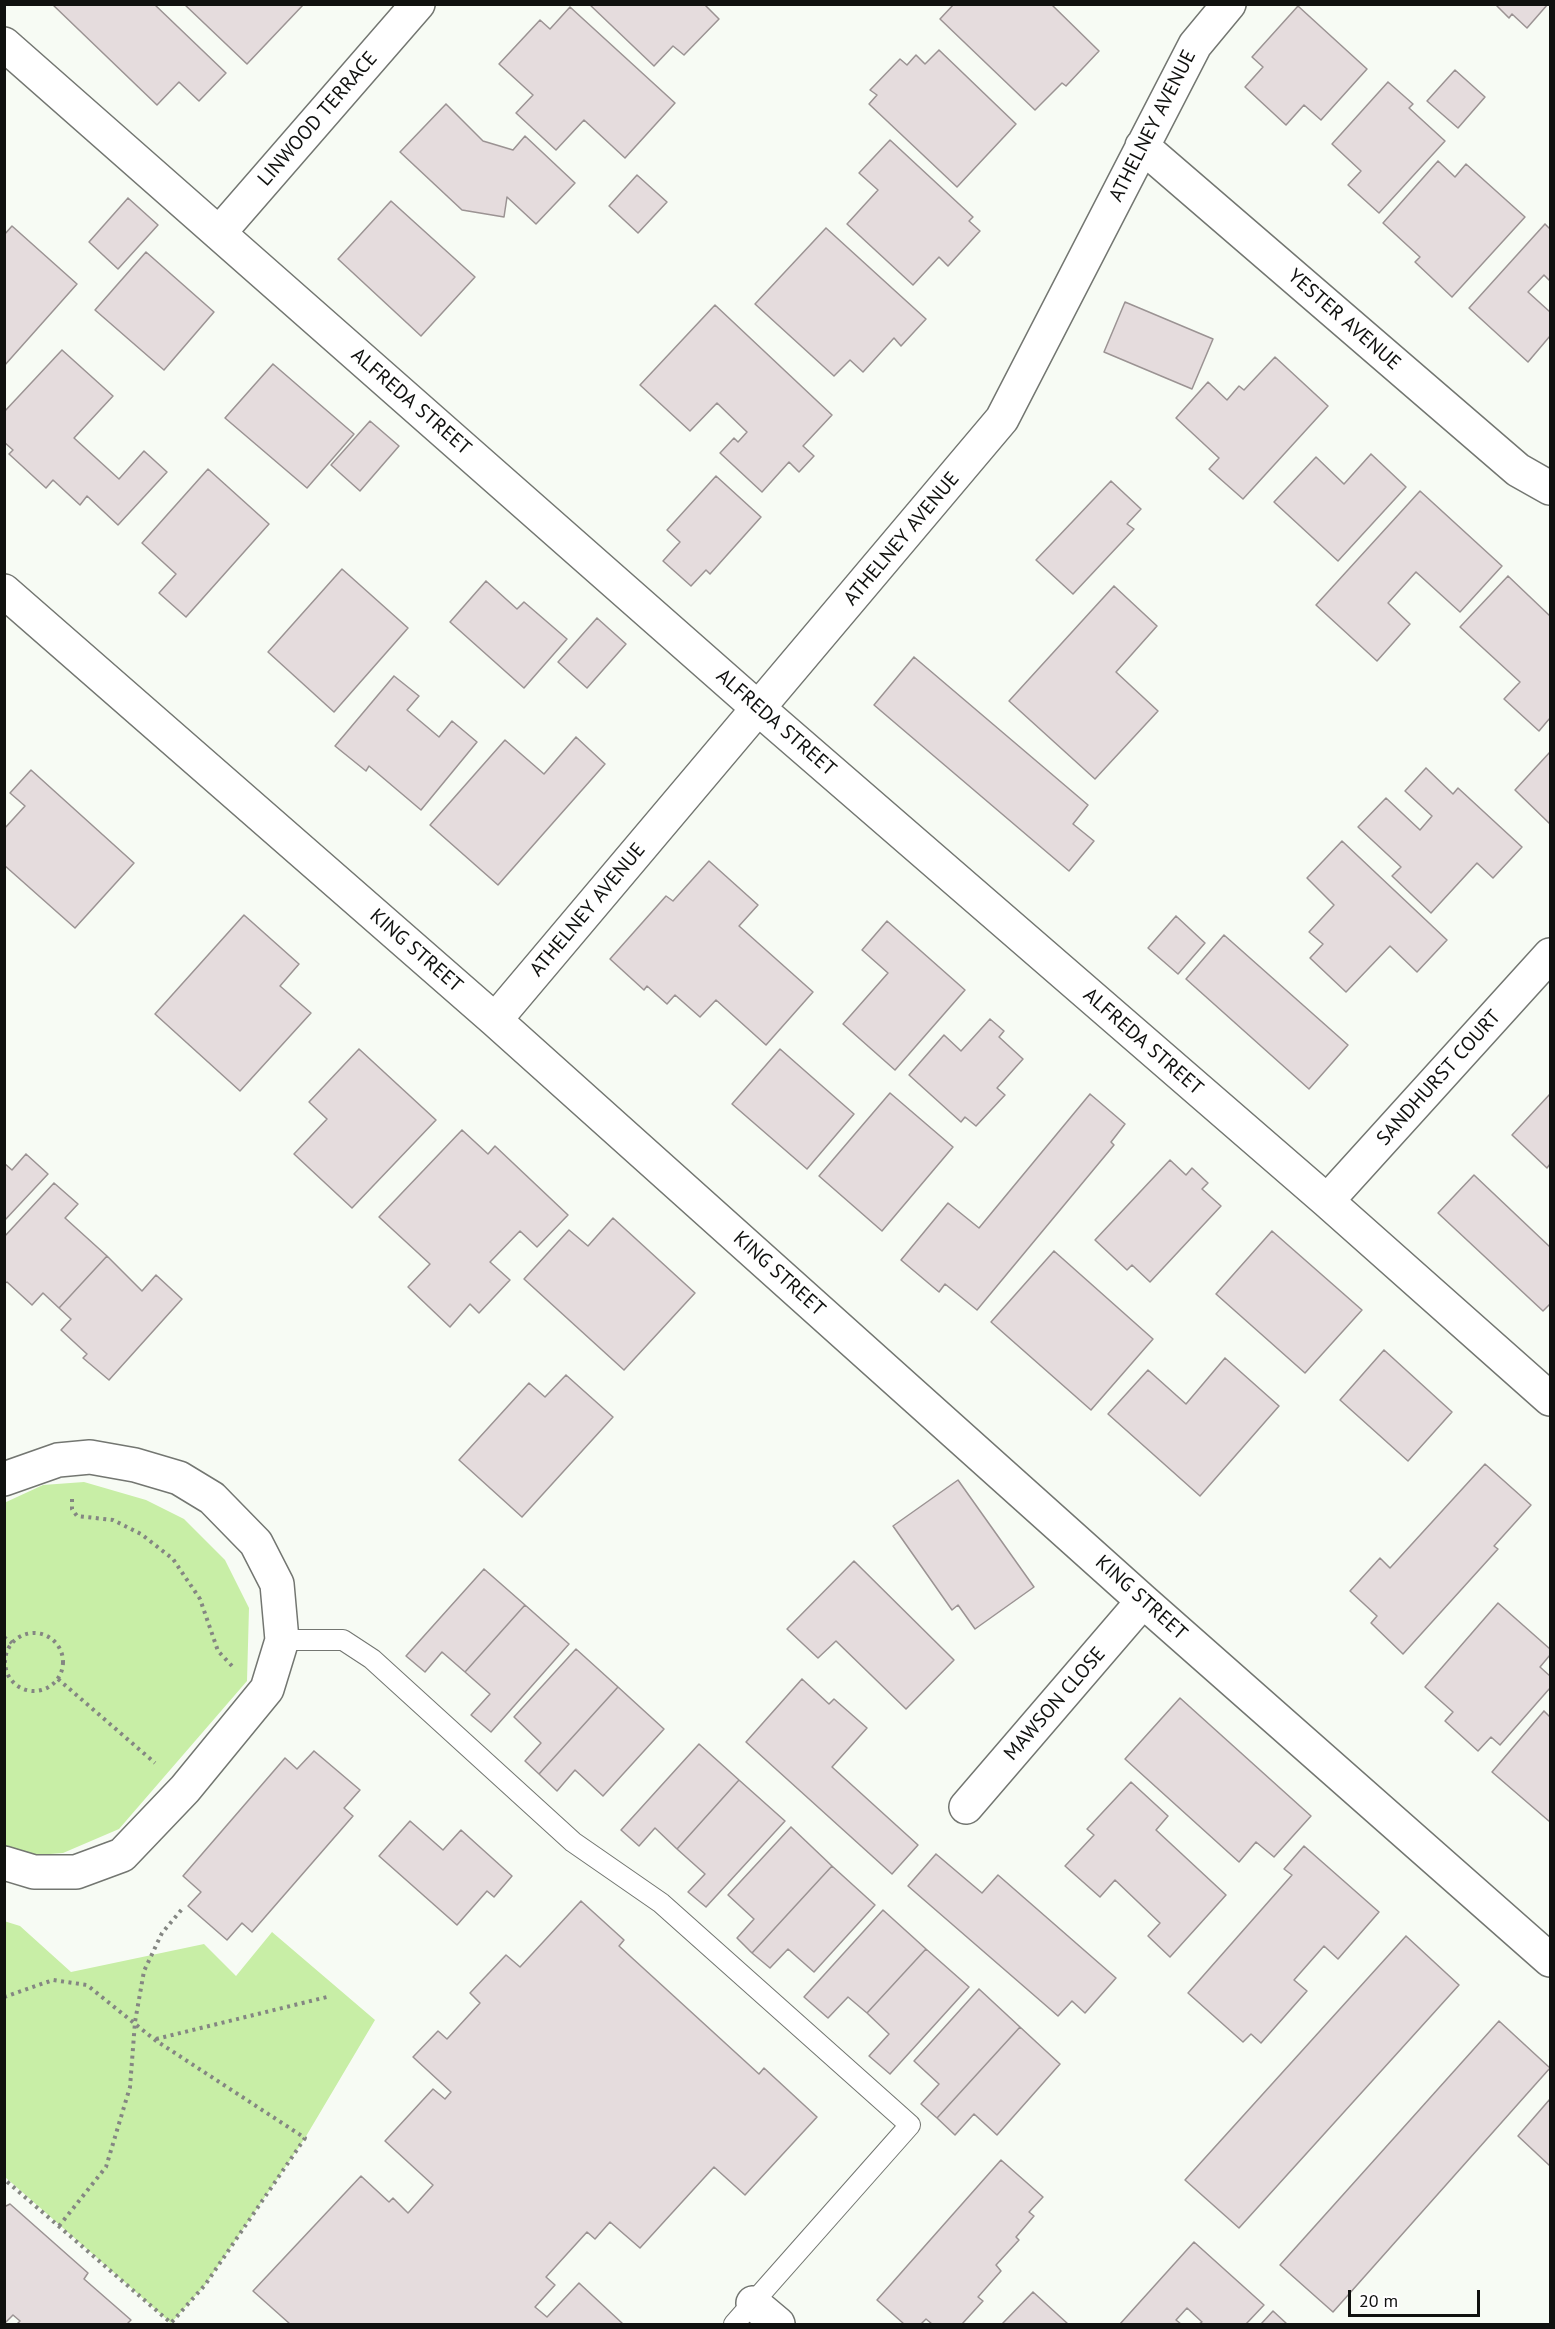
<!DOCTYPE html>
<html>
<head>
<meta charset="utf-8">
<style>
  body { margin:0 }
  #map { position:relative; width:1555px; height:2329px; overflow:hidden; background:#f7fbf4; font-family:"PT Sans",sans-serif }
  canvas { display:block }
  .frame { position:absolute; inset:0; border:6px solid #10110f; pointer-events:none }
  .scale { position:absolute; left:1348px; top:2290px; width:132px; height:27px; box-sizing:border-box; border:3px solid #10110f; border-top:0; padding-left:8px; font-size:18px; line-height:21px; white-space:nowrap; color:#10110f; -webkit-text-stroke:4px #fff; paint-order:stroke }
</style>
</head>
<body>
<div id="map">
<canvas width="1555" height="2329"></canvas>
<div class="frame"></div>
<div class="scale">20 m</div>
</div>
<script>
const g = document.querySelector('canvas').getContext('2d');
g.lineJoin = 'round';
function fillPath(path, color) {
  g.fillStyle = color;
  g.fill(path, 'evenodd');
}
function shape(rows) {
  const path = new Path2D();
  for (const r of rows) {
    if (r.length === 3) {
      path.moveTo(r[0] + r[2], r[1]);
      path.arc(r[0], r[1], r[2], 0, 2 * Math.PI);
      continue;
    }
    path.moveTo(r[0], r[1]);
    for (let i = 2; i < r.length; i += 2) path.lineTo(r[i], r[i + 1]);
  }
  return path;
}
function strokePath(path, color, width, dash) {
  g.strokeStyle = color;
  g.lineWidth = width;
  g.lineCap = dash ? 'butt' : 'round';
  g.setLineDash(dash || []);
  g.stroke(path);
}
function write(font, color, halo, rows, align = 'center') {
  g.font = font + ' "PT Sans",sans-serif';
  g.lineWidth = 4.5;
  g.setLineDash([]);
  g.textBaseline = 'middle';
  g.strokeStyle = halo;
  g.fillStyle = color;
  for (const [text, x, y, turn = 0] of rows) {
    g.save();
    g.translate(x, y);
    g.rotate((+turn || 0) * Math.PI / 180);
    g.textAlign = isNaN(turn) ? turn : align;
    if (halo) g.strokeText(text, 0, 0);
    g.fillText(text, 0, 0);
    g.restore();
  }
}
const green = shape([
  [84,1482,146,1500,184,1519,225,1560,249,1608,247,1681,119,1829,63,1853,25,1856,5,1851,4,1503,43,1485],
  [4,1921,20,1926,71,1972,204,1944,236,1976,272,1932,375,2020,305,2138,205,2285,171,2323,5,2177]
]);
const building = shape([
  [52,4,154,4,226,73,199,101,179,82,157,105,52,4],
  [184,4,304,4,247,64,184,4],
  [589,4,704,4,719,19,684,55,673,46,654,66,589,4],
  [954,4,1051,4,1099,51,1066,86,1062,83,1035,110,940,19,954,4],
  [1495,4,1548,4,1527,28,1512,14,1509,18,1495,4],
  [1298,6,1367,69,1321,120,1304,105,1286,125,1245,87,1263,67,1252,57,1298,6],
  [570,7,675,103,625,158,584,120,556,150,516,113,533,95,499,64,540,20,550,29,570,7],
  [939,50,1016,124,957,187,869,104,877,95,870,90,900,59,907,65,916,55,925,64,939,50],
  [1455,70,1485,97,1458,128,1427,101,1455,70],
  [1388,82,1413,104,1409,108,1445,141,1379,213,1348,185,1361,171,1332,144,1388,82],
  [446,104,483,141,513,150,525,136,575,183,536,224,507,197,504,217,462,210,400,152,446,104],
  [890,140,973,217,969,221,980,231,948,266,939,257,913,285,847,224,878,190,859,173,890,140],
  [1438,161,1455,177,1466,164,1525,217,1452,297,1415,262,1420,257,1383,223,1438,161],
  [637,175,667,202,638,233,609,206,637,175],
  [128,198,158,225,118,269,89,242,128,198],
  [391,201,475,277,421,336,338,259,391,201],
  [1545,224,1550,229,1550,281,1544,275,1528,292,1550,312,1550,336,1528,362,1469,308,1545,224],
  [12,226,77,284,4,366,4,235,12,226],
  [826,228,926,319,901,346,894,338,863,372,850,360,834,376,755,304,826,228],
  [146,252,214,312,164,370,95,310,146,252],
  [1125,302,1213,339,1192,389,1104,352,1125,302],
  [715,305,832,415,803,446,814,456,799,472,789,462,762,492,720,453,734,438,738,442,747,432,717,403,690,431,640,385,715,305],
  [62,350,113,396,74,438,119,479,144,451,167,472,118,525,87,496,80,505,53,480,46,488,9,454,13,450,4,442,4,412,62,350],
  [1275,357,1328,406,1243,499,1209,469,1219,458,1176,418,1208,382,1227,400,1239,386,1244,390,1275,357],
  [273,364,354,434,307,488,225,418,273,364],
  [370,421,399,446,360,491,331,465,370,421],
  [1371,454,1406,487,1338,561,1274,502,1316,457,1344,484,1371,454],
  [208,469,269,524,186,617,159,593,176,574,142,543,208,469],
  [716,476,761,517,710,574,706,570,691,586,663,561,680,542,667,530,716,476],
  [1111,481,1141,509,1127,524,1134,529,1073,594,1036,560,1111,481],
  [1420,491,1502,566,1460,612,1416,572,1388,603,1410,624,1377,661,1316,605,1420,491],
  [342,569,408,628,334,712,268,652,342,569],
  [1508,576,1550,616,1550,718,1539,731,1504,699,1520,682,1460,627,1508,576],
  [486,581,517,609,524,602,567,639,524,688,450,622,486,581],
  [1114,586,1157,626,1116,672,1158,711,1095,779,1009,701,1114,586],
  [597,618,626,644,587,688,558,662,597,618],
  [914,657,1088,805,1073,824,1094,841,1069,871,874,705,914,657],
  [394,676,419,696,407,710,439,737,452,721,477,742,421,810,369,766,366,771,335,746,394,676],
  [576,737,605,764,498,885,430,825,505,740,544,774,576,737],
  [1550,752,1550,824,1515,790,1550,752],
  [1426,768,1453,794,1458,788,1522,847,1493,878,1477,863,1431,913,1392,876,1401,867,1358,827,1386,798,1420,830,1432,816,1405,791,1426,768],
  [31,770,134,863,75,928,4,865,4,829,25,806,10,793,31,770],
  [1342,841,1447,940,1417,972,1390,946,1346,992,1310,958,1323,944,1309,932,1334,905,1307,878,1342,841],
  [709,861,758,905,739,926,813,992,766,1045,716,1000,700,1017,675,995,667,1004,647,986,644,990,610,959,666,896,673,901,709,861],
  [244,915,299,964,280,986,311,1013,240,1091,155,1014,244,915],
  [1176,916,1205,943,1178,974,1148,948,1176,916],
  [887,921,965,990,895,1070,843,1024,888,973,862,950,887,921],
  [1224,935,1348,1045,1309,1089,1186,979,1224,935],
  [990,1019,1004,1031,999,1037,1023,1059,997,1088,1005,1095,976,1126,965,1117,961,1122,909,1075,944,1035,961,1051,990,1019],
  [359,1049,436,1120,352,1208,294,1154,327,1119,309,1102,359,1049],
  [780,1049,854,1114,807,1169,732,1104,780,1049],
  [890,1093,953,1147,882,1231,819,1176,890,1093],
  [1090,1094,1125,1124,1111,1142,1114,1145,977,1310,945,1284,939,1292,901,1260,948,1203,979,1228,1090,1094],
  [1550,1094,1550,1164,1547,1168,1512,1135,1550,1094],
  [462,1130,488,1154,495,1146,568,1215,537,1247,520,1231,490,1262,510,1280,479,1313,470,1304,450,1327,408,1287,430,1264,379,1217,462,1130],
  [26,1154,48,1174,4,1221,4,1163,12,1170,26,1154],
  [1170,1160,1186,1175,1192,1168,1208,1183,1202,1189,1221,1206,1150,1282,1132,1265,1127,1270,1095,1240,1170,1160],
  [1474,1175,1550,1247,1550,1304,1543,1311,1438,1213,1474,1175],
  [54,1183,78,1204,65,1218,107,1256,59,1308,43,1293,32,1305,7,1282,4,1284,4,1237,54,1183],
  [613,1218,695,1293,624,1370,524,1279,569,1230,588,1246,613,1218],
  [1272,1231,1362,1310,1305,1373,1216,1294,1272,1231],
  [1054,1251,1153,1339,1091,1410,991,1322,1054,1251],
  [107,1256,142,1291,156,1275,182,1299,109,1380,83,1358,87,1354,61,1330,71,1319,59,1308,107,1256],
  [1384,1350,1452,1412,1408,1461,1340,1400,1384,1350],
  [1225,1358,1279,1406,1200,1496,1108,1414,1148,1370,1186,1404,1225,1358],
  [566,1375,613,1417,522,1517,459,1460,529,1383,545,1397,566,1375],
  [1485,1464,1531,1505,1494,1546,1498,1549,1403,1654,1371,1623,1377,1616,1350,1591,1380,1558,1390,1568,1485,1464],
  [958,1480,1034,1587,975,1629,958,1605,952,1610,893,1526,958,1480],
  [854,1561,954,1660,906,1709,836,1641,818,1658,787,1629,854,1561],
  [484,1569,525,1605,465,1672,442,1652,425,1672,406,1656,484,1569],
  [1498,1603,1550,1649,1550,1655,1540,1667,1550,1676,1550,1688,1500,1745,1491,1737,1478,1751,1445,1721,1453,1712,1425,1687,1498,1603],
  [525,1605,569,1644,491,1732,471,1715,490,1694,465,1672,525,1605],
  [576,1649,618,1687,539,1774,525,1761,541,1743,514,1717,576,1649],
  [802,1679,829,1704,834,1699,867,1728,832,1767,918,1845,892,1874,746,1742,802,1679],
  [618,1687,664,1729,603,1796,575,1770,557,1791,539,1774,618,1687],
  [1180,1698,1311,1816,1274,1857,1256,1842,1239,1862,1125,1759,1180,1698],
  [1544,1711,1550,1717,1550,1822,1492,1772,1544,1711],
  [699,1744,739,1780,677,1849,655,1828,639,1846,621,1830,699,1744],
  [314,1751,360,1790,344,1808,353,1816,252,1932,242,1923,227,1940,188,1906,201,1892,183,1876,285,1758,297,1769,314,1751],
  [739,1780,785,1821,706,1907,688,1892,705,1874,677,1849,739,1780],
  [1131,1782,1168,1816,1156,1830,1226,1895,1170,1957,1148,1936,1160,1923,1115,1880,1100,1897,1065,1866,1094,1835,1087,1829,1131,1782],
  [410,1821,443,1850,461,1830,512,1876,494,1897,487,1891,457,1925,379,1856,410,1821],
  [791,1827,832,1866,752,1953,737,1938,754,1919,728,1895,791,1827],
  [1304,1846,1379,1912,1338,1959,1324,1946,1294,1980,1307,1991,1261,2043,1251,2034,1243,2042,1188,1993,1292,1875,1284,1869,1304,1846],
  [936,1854,982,1893,998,1875,1116,1978,1085,2013,1072,2001,1058,2016,908,1886,936,1854],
  [832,1866,875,1905,814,1972,788,1949,770,1968,752,1953,832,1866],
  [581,1901,624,1940,619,1946,759,2074,764,2068,817,2117,745,2195,714,2167,640,2248,610,2222,595,2239,587,2232,546,2277,555,2285,535,2307,547,2317,579,2283,623,2324,290,2324,253,2291,361,2176,389,2202,393,2198,408,2213,433,2185,385,2141,433,2089,445,2099,451,2092,413,2057,438,2031,447,2039,480,2003,470,1993,506,1955,520,1967,581,1901],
  [883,1910,926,1949,867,2013,848,1997,828,2018,804,1997,883,1910],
  [1406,1936,1459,1985,1239,2228,1185,2180,1406,1936],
  [926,1949,969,1987,890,2074,869,2056,889,2034,867,2013,926,1949],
  [979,1989,1020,2027,937,2118,921,2104,939,2084,914,2061,979,1989],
  [1499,2021,1550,2068,1333,2312,1280,2265,1499,2021],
  [1020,2027,1060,2064,997,2135,974,2114,955,2135,937,2118,1020,2027],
  [1550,2099,1550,2166,1518,2136,1550,2099],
  [1001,2160,1043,2197,1029,2212,1034,2216,1016,2237,1019,2240,996,2265,1001,2271,978,2297,983,2301,962,2324,932,2324,926,2319,921,2324,904,2324,877,2300,1001,2160],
  [10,2204,88,2273,84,2279,131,2320,127,2324,17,2324,20,2321,13,2315,4,2324,4,2207,10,2204],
  [1194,2242,1264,2305,1246,2324,1199,2324,1202,2322,1187,2308,1176,2320,1181,2324,1120,2324,1194,2242],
  [1033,2292,1068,2324,1002,2324,1033,2292],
  [1273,2311,1287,2324,1261,2324,1273,2311]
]);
const path = shape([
  [72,1499,72,1509,77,1516,113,1520,141,1534,173,1559,200,1599,218,1651,232,1666],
  [34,1662,29],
  [4,1637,12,1643],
  [58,1679,155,1763],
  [4,1997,53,1980,87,1985,155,2040,305,2138,205,2285,171,2323,4,2179],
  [156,2039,327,1997],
  [59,2226,106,2167,130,2087,135,2022,144,1971,162,1933,183,1908]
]);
const lane = shape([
  [282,1640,343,1640,372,1659,573,1842,661,1903,910,2125,734,2324]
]);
const street = shape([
  [4,44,759,709,1327,1201,1550,1399],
  [1142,146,1518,470,1550,488],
  [219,233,418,4],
  [4,591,495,1020,1143,1601,1550,1960],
  [495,1020,1002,419,1195,45,1229,4],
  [1327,1201,1550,955],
  [4,1479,58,1460,90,1457,135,1465,179,1478,212,1498,256,1543,277,1584,282,1640,267,1689,185,1789,122,1855,76,1872,34,1872,4,1863],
  [966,1807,1143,1601],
  [753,2303,778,2324]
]);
const streetNames = [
  ["LINWOOD TERRACE",318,119,-49],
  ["ATHELNEY AVENUE",1153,126,-63],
  ["YESTER AVENUE",1344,320,41],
  ["ALFREDA STREET",411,402,41],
  ["ATHELNEY AVENUE",902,539,-50],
  ["ALFREDA STREET",776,723,41],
  ["ATHELNEY AVENUE",588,910,-50],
  ["KING STREET",416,951,41],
  ["ALFREDA STREET",1143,1042,41],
  ["SANDHURST COURT",1439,1078,-48],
  ["KING STREET",779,1274,42],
  ["KING STREET",1141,1598,42],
  ["MAWSON CLOSE",1055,1704,-49]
];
fillPath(green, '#c8eea6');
fillPath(building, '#e5dcdd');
strokePath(building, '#9b9393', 1.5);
strokePath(lane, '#737671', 22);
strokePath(street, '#737671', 36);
strokePath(path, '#848682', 4, [3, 4.5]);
strokePath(lane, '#fff', 20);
strokePath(street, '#fff', 33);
write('20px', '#10110f', '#fff', streetNames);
</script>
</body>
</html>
